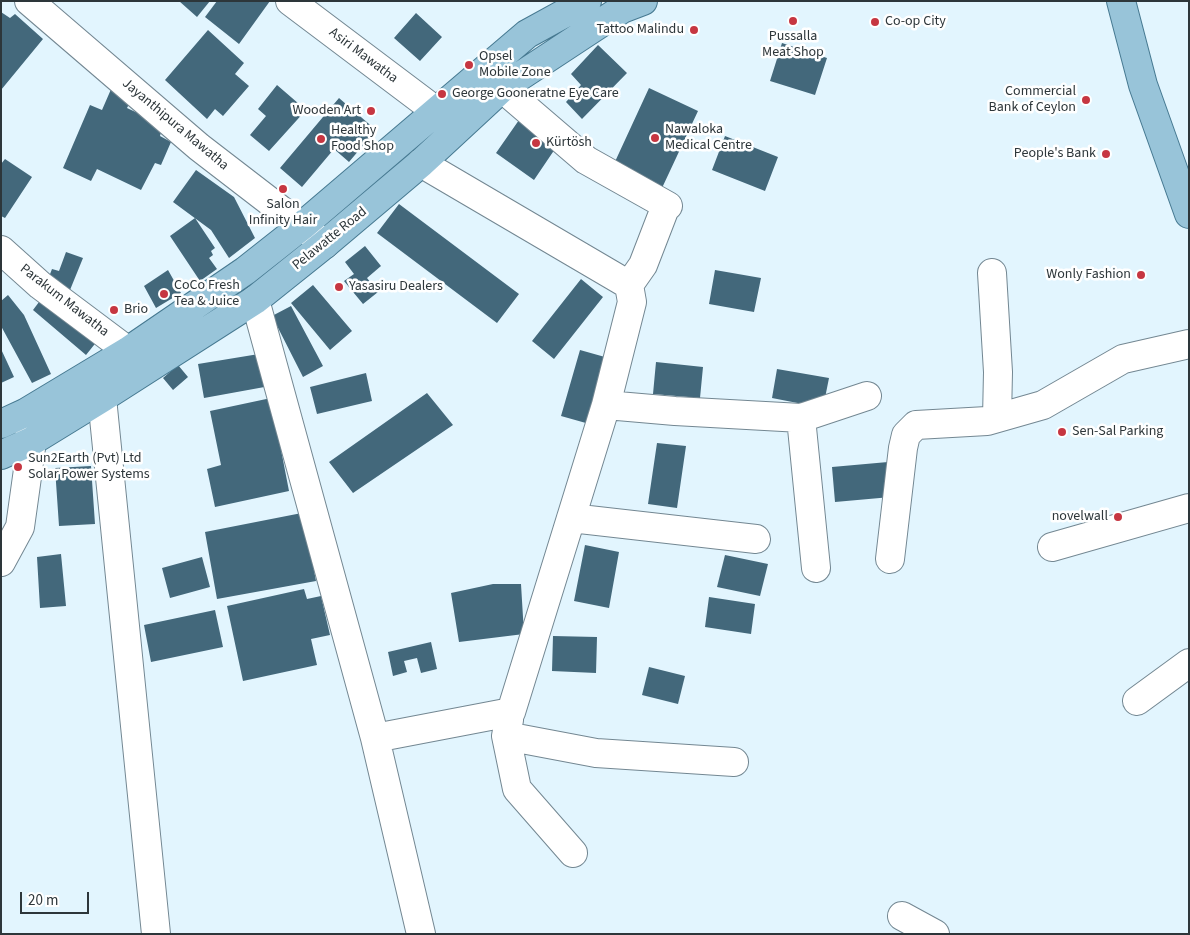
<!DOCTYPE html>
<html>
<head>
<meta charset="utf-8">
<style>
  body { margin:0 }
  #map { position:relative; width:1190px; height:935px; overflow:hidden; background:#e2f5fe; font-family:"Source Sans 3",sans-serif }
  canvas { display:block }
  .frame { position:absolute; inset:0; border:2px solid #2d363a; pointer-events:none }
  .scale { position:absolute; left:20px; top:892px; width:69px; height:22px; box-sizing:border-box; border:2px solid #2d363a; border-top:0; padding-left:6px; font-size:15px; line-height:18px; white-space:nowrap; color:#2d363a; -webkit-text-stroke:4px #fff; paint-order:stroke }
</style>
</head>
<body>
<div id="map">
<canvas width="1190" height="935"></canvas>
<div class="frame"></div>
<div class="scale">20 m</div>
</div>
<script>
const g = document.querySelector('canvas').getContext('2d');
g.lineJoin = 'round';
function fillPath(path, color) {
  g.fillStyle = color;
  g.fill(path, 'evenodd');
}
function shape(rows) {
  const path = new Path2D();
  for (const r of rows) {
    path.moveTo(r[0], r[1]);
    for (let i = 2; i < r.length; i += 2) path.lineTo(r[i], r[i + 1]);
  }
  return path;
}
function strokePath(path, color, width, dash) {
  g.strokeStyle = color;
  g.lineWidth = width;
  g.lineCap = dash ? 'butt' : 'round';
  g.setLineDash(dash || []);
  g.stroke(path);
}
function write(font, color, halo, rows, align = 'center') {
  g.font = font + ' "Source Sans 3",sans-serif';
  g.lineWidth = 5;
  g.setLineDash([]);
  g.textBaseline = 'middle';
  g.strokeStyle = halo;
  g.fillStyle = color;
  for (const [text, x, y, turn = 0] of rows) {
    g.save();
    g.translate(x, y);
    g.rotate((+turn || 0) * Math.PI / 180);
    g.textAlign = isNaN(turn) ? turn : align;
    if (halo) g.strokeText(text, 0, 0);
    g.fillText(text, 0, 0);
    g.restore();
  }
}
const building = shape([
  [179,1,210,1,197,17],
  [217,1,270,1,239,44,205,17],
  [1,12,10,18,15,14,43,39,1,90],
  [416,13,442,37,420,61,394,38],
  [208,30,244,63,235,74,249,86,223,116,215,109,207,119,165,80],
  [782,43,827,58,815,95,770,81],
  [598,45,627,73,582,119,566,102,581,85,571,74],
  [277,85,306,110,269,151,250,135,266,116,258,109],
  [112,87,132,98,127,108,163,125,160,136,171,142,161,165,155,163,141,190,97,169,91,181,63,168,90,105,102,110],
  [649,88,698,111,662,188,613,166],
  [339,98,376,130,349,162,334,149,302,187,280,168],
  [519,120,557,146,534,180,496,153],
  [725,136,778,157,765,191,712,170],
  [5,159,32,177,5,218,1,216,1,164],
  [196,170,234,197,255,238,229,258,211,230,173,202],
  [399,204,519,294,497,323,377,233],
  [195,218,215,248,211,251,213,255,209,258,217,269,200,281,170,236],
  [365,246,381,266,367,278,378,292,363,304,344,281,354,274,345,262],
  [66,252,83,258,70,290,47,282,52,269,59,271],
  [168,270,181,293,156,308,144,286],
  [715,270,761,278,754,312,709,304],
  [581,279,603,297,554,359,532,341],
  [313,285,352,331,330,350,291,303],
  [45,294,98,340,86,355,33,310],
  [8,295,24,315,51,374,32,383,1,326,1,301],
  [291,306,323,366,303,377,272,316],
  [1,349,14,377,1,383],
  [580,350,612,359,593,425,561,416],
  [265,353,270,386,204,398,198,364],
  [656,362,703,367,700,398,653,394],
  [178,365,188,377,173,390,163,378],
  [777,369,829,378,823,408,772,398],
  [366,373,372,401,317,414,310,387],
  [427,393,453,425,353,493,329,462],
  [271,398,289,491,215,507,207,469,221,465,210,411],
  [657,443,686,446,677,508,648,504],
  [888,462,891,497,835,502,832,467],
  [91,466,95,524,59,526,55,468],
  [312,511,309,543,316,581,217,599,205,532],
  [585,545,619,552,609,608,574,601],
  [61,554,66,606,40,608,37,557],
  [725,555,768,564,760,596,717,587],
  [202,557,210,587,170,598,162,568],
  [493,584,521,584,524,634,459,642,451,593],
  [304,589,307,599,321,596,330,635,311,639,317,665,243,681,227,606],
  [709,597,755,604,751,634,705,627],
  [215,610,223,647,151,662,144,625],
  [553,636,597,637,596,673,552,671],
  [431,642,437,669,421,673,417,658,404,661,407,672,393,676,388,652],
  [649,667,685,676,678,704,642,695]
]);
const minor = shape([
  [29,1,199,147,325,244],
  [290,1,436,111],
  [502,88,586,160,668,206,665,208,643,265,629,285],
  [1,250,40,285,128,351],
  [992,273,998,372,997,418],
  [255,300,375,738,421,934],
  [102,398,156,934],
  [606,405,675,411,801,418,867,396],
  [801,418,816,568],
  [571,518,756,539],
  [1052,547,1189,508],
  [890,559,903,448,906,435,916,425,987,421,1043,405,1123,359,1189,344],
  [1,562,20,527,32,441,27,420],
  [1137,701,1189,663],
  [509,720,506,736,517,789,573,853],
  [506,736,596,753,734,762],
  [375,738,511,712,606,405,632,302,629,285,421,163],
  [902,916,935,934]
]);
const major = shape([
  [1121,1,1143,85,1189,214],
  [1,424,25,413,128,351,245,271,302,226,527,34,587,1],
  [1,455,32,441,102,398,255,300,325,244,421,163,502,88,622,9,643,1]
]);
const markers = [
  [793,21,5,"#c63641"],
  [875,22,5,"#c63641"],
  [694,30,5,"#c63641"],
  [469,65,5,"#c63641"],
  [442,94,5,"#c63641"],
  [1086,100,5,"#c63641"],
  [371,111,5,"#c63641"],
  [655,138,5,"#c63641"],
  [321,139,5,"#c63641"],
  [536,143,5,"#c63641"],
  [1106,154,5,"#c63641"],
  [283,189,5,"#c63641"],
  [1141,275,5,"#c63641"],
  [339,287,5,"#c63641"],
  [164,294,5,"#c63641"],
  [114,310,5,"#c63641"],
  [1062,432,5,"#c63641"],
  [18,467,5,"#c63641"],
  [1118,517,5,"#c63641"]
];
const poiNames = [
  ["Co-op City",885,22],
  ["Tattoo Malindu",684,30,"right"],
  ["Pussalla",793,37,"center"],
  ["Meat Shop",793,53,"center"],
  ["Opsel",479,57],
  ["Mobile Zone",479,73],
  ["Commercial",1076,92,"right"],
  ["Bank of Ceylon",1076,108,"right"],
  ["George Gooneratne Eye Care",452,94],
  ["Wooden Art",361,111,"right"],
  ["Nawaloka",665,130],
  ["Medical Centre",665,146],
  ["Healthy",331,131],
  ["Food Shop",331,147],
  ["Kürtösh",546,143],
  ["People's Bank",1096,154,"right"],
  ["Salon",283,205,"center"],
  ["Infinity Hair",283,221,"center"],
  ["Wonly Fashion",1131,275,"right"],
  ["CoCo Fresh",174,286],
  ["Tea & Juice",174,302],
  ["Yasasiru Dealers",349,287],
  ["Brio",124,310],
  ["Sen-Sal Parking",1072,432],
  ["Sun2Earth (Pvt) Ltd",28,459],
  ["Solar Power Systems",28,475],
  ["novelwall",1108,517,"right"]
];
const streetNames = [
  ["Asiri Mawatha",363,56,37],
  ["Jayanthipura Mawatha",175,125,40],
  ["Pelawatte Road",330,239,-39],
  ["Parakum Mawatha",64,301,38]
];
fillPath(building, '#43687b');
strokePath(minor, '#738792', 30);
strokePath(major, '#467991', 30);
strokePath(minor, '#fff', 28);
strokePath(major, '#98c4d9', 28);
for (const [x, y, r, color] of markers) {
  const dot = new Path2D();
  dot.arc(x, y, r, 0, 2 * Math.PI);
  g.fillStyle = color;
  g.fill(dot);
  strokePath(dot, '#fff', 2);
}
write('14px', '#2d363a', '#fff', poiNames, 'left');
write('14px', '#2d363a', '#fff', streetNames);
</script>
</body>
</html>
